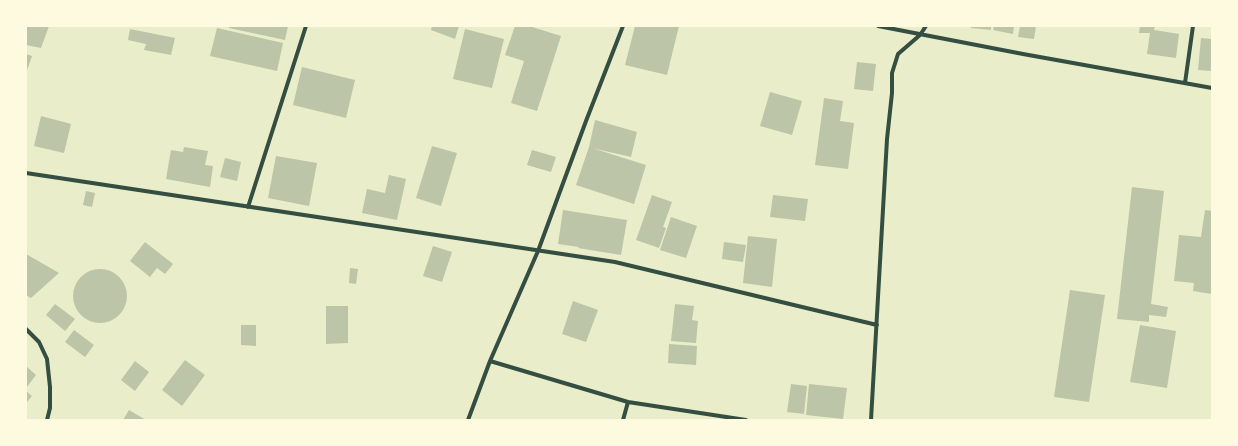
<!DOCTYPE html>
<html>
<head>
<meta charset="utf-8">
<style>
  body { margin:0 }
  #map { position:relative; width:1238px; height:446px; overflow:hidden; background:#e9edc9; font-family:"Roboto Condensed",sans-serif }
  canvas { display:block }
  .frame { position:absolute; inset:0; border:27px solid #fefae0; pointer-events:none }
</style>
</head>
<body>
<div id="map">
<canvas width="1238" height="446"></canvas>
<div class="frame"></div>
</div>
<script>
const g = document.querySelector('canvas').getContext('2d');
g.lineJoin = 'round';
function fillPath(path, color) {
  g.fillStyle = color;
  g.fill(path, 'evenodd');
}
function shape(rows) {
  const path = new Path2D();
  for (const r of rows) {
    if (r.length === 3) {
      path.moveTo(r[0] + r[2], r[1]);
      path.arc(r[0], r[1], r[2], 0, 2 * Math.PI);
      continue;
    }
    path.moveTo(r[0], r[1]);
    for (let i = 2; i < r.length; i += 2) path.lineTo(r[i], r[i + 1]);
  }
  return path;
}
function strokePath(path, color, width, dash) {
  g.strokeStyle = color;
  g.lineWidth = width;
  g.lineCap = dash ? 'butt' : 'round';
  g.setLineDash(dash || []);
  g.stroke(path);
}
const building = shape([
  [26,26,49,26,41,48,26,45],
  [229,26,288,26,285,40,229,28],
  [432,26,459,26,455,39,431,30],
  [515,26,529,26,561,36,537,111,511,103,524,61,505,55],
  [635,26,679,26,667,75,625,65],
  [971,26,991,26,991,30,971,28],
  [994,26,1014,26,1013,34,993,30],
  [1020,26,1036,26,1034,39,1018,37],
  [1140,26,1155,26,1154,30,1179,34,1176,58,1147,54,1150,33,1139,33],
  [217,28,283,43,277,71,210,56],
  [130,29,175,38,171,55,144,50,146,44,128,40],
  [465,29,504,39,492,88,453,79],
  [1201,38,1212,39,1212,71,1198,70],
  [26,54,32,56,26,73],
  [857,62,876,64,873,91,854,89],
  [302,67,355,80,346,118,293,105],
  [770,92,802,101,792,135,760,126],
  [824,98,843,101,840,121,854,123,848,169,815,165],
  [41,116,71,124,64,153,34,146],
  [595,120,637,132,631,157,592,148,646,165,634,204,576,185,589,147],
  [432,146,457,153,441,206,416,198],
  [184,147,208,151,205,165,213,166,210,187,166,179,171,150,183,152],
  [532,150,556,157,551,172,527,165],
  [276,156,317,163,309,206,268,198],
  [225,158,241,162,237,181,220,177],
  [389,175,406,179,397,220,362,213,367,189,385,193],
  [1132,187,1164,191,1151,304,1168,307,1166,317,1149,315,1149,322,1117,319],
  [86,191,95,193,92,207,83,205],
  [652,195,672,202,663,227,666,228,659,248,636,240],
  [773,195,808,199,805,221,770,217],
  [563,210,627,220,621,255,578,248,579,247,558,244],
  [1205,210,1212,211,1212,294,1193,291,1194,283,1174,281,1179,235,1201,237],
  [671,217,697,226,686,258,660,250],
  [748,236,777,239,772,287,743,283],
  [145,242,173,264,165,274,157,268,150,277,130,261],
  [724,242,746,245,743,262,722,259],
  [433,246,452,252,442,282,423,276],
  [26,254,59,273,31,298,26,295],
  [350,268,358,269,356,284,349,283],
  [100,296,27],
  [1070,290,1105,295,1089,402,1054,397],
  [573,301,598,310,586,342,562,334],
  [55,304,75,319,65,331,46,315],
  [675,304,694,306,692,320,698,321,696,343,671,341],
  [326,306,348,306,348,343,326,344],
  [241,325,256,325,256,346,241,345],
  [1140,325,1176,331,1167,388,1130,382],
  [74,330,94,345,85,357,65,342],
  [669,344,697,346,696,365,668,363],
  [185,360,205,375,182,406,162,390],
  [135,361,149,372,135,391,121,380],
  [26,366,36,375,26,388],
  [791,384,807,386,804,414,787,412],
  [809,384,847,388,843,419,806,415],
  [26,391,32,396,26,403],
  [129,410,146,420,123,420]
]);
const minor = shape([
  [878,26,1023,54,1212,88],
  [1185,83,1193,26],
  [26,173,615,262,877,325],
  [248,207,306,26],
  [26,329,39,342,47,359,50,387,50,408,47,420],
  [490,361,628,402,746,420],
  [468,420,490,361,538,251,586,121,623,26],
  [623,420,628,402],
  [871,420,887,139,892,93,892,73,898,54,920,35,926,26]
]);
fillPath(building, '#bcc5a7');
strokePath(minor, '#344e41', 4);
</script>
</body>
</html>
